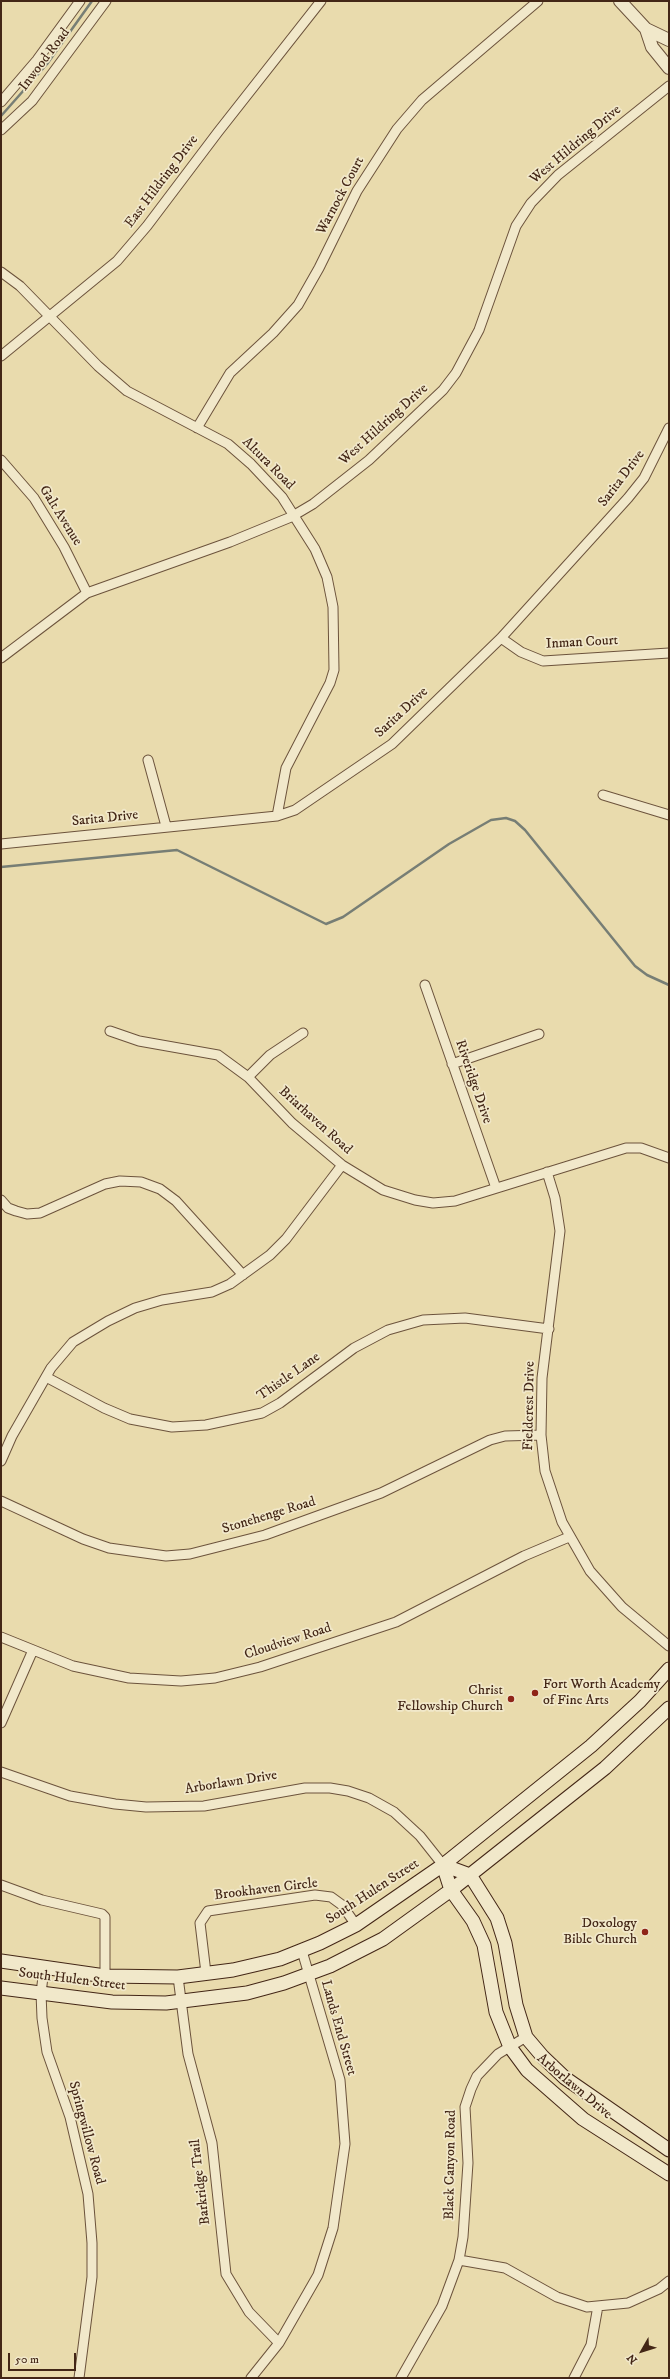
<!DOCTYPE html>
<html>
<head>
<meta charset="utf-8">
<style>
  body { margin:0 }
  #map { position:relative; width:670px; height:2379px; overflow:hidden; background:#e9dbad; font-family:"IM FELL DW Pica",serif }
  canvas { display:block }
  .frame { position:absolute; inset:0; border:2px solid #432616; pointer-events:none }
  .north { position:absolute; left:622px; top:2331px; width:40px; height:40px; -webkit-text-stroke:3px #f1e8ca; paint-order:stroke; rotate:231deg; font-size:11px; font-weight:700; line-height:16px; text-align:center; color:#432616 }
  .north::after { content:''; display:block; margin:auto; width:14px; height:18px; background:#432616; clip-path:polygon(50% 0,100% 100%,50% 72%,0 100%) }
  .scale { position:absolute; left:8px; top:2353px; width:68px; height:18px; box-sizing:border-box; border:2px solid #432616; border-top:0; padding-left:5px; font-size:12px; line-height:14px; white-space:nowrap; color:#432616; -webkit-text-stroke:3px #f1e8ca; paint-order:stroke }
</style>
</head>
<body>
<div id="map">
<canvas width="670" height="2379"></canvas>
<div class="frame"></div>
<div class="north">N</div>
<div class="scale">50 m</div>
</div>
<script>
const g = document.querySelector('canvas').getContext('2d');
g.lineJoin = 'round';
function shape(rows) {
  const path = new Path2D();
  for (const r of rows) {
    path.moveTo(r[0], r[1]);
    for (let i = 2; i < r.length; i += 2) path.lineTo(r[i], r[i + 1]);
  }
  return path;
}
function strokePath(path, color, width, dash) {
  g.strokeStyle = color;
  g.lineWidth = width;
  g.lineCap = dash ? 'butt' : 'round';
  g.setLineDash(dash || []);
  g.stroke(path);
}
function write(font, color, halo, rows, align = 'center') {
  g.font = font + ' "IM FELL DW Pica",serif';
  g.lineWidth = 3.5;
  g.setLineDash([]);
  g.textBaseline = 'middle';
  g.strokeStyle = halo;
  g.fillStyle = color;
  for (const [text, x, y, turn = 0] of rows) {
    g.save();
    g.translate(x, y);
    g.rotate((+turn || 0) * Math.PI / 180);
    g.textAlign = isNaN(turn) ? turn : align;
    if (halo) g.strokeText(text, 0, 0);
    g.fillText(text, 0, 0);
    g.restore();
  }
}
const stream = shape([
  [1,116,47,64,92,1],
  [1,867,177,850,326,924,343,917,449,844,491,820,506,818,515,821,525,830,635,966,647,975,669,985]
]);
const minor = shape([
  [1,102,37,60,80,1],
  [1,130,32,101,106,1],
  [1,272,20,286,98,366,127,391,228,444,251,464,282,497,315,549,327,577,333,607,334,670,330,683,286,768,277,816],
  [1,356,117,261,147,226,218,132,321,1],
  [197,428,230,373,273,333,298,305,319,268,357,191,397,129,422,100,538,1],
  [1,460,34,498,64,547,87,593],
  [501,638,521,652,543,661,669,653],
  [1,658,87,593,230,542,291,517,313,504,369,460,443,390,456,373,479,330,516,226,531,203,558,175,669,86],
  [148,760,166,826],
  [603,795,669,815],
  [1,844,277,816,295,810,392,744,501,638,628,498,644,478,669,428],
  [425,985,496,1188],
  [110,1031,139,1041,218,1055,248,1077,292,1123,342,1165,383,1190,415,1200,433,1203,455,1201,626,1148,641,1148,669,1158],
  [452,1064,539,1034],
  [248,1077,270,1055,303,1033],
  [547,1172,555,1198,560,1231,542,1378,541,1435,545,1471,562,1522,590,1571,622,1607,669,1646],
  [1,1200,8,1208,16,1211,27,1214,40,1213,105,1184,120,1181,141,1182,160,1189,176,1201,243,1275],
  [46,1377,104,1408,130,1419,172,1427,206,1425,262,1413,280,1403,354,1348,388,1330,423,1320,465,1318,549,1329],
  [1,1461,12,1436,51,1368,73,1342,108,1321,135,1308,162,1300,212,1292,230,1284,270,1255,286,1239,342,1165],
  [1,1501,83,1539,109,1548,166,1556,190,1554,265,1535,381,1493,490,1440,505,1436,541,1435],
  [1,1637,73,1666,129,1678,181,1681,215,1678,260,1667,396,1622,524,1556,569,1537],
  [1,1723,33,1650],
  [1,1772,70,1796,115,1804,146,1807,204,1806,305,1788,330,1788,348,1791,369,1798,394,1812,420,1836,443,1865],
  [1,1885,42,1900,102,1914,105,1917,105,1976],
  [44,1969,41,1993,42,2018,47,2052,70,2117,88,2194,92,2243,92,2277,79,2378],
  [206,1973,200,1923,208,1911,315,1895,331,1897,342,1905,356,1925],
  [178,1977,188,2054,212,2143,226,2274,249,2312,279,2343],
  [459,2260,505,2268,557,2297,587,2307,628,2303,659,2289,669,2281],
  [251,2378,279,2343,318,2275,333,2228,345,2144,340,2080,302,1951],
  [401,2378,442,2306,459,2260,463,2237,468,2163,465,2107,471,2089,477,2076,498,2054,526,2037],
  [574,2378,591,2345,598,2306]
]);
const tertiary = shape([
  [620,1,646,29,669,40],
  [646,29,652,47,669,68]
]);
const secondary = shape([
  [443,1865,451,1890,473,1921,484,1945,496,2012,510,2047,527,2070,583,2119,669,2174],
  [443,1865,470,1875,497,1918,505,1943,516,2005,526,2037,543,2057,565,2078,669,2150],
  [1,1961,105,1976,178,1977,233,1970,280,1959,320,1943,356,1925,443,1865,591,1746,640,1701,669,1669],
  [1,1988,112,2002,166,2003,247,1993,284,1983,330,1966,383,1939,451,1890,605,1768,669,1708]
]);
const markers = [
  [535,1693,4,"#8f2418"],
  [511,1699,4,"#8f2418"],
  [645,1932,4,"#8f2418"]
];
const streetNames = [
  ["Inwood Road",45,60,-53],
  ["West Hildring Drive",576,145,-40],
  ["East Hildring Drive",162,182,-53],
  ["Warnock Court",341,196,-62],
  ["West Hildring Drive",384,425,-42],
  ["Altura Road",268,464,45],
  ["Sarita Drive",622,479,-53],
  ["Galt Avenue",60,516,58],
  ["Inman Court",582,643,-3],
  ["Sarita Drive",402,713,-43],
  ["Sarita Drive",105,819,-6],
  ["Riveridge Drive",473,1082,71],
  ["Briarhaven Road",315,1121,42],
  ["Thistle Lane",289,1377,-35],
  ["Fieldcrest Drive",530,1406,-89],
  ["Stonehenge Road",269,1516,-17],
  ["Cloudview Road",288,1642,-18],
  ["Arborlawn Drive",231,1783,-9],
  ["Brookhaven Circle",266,1890,-7],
  ["South Hulen Street",373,1892,-33],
  ["South Hulen Street",72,1980,7],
  ["Lands End Street",338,2028,74],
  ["Arborlawn Drive",574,2087,40],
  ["Springwillow Road",86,2133,75],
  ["Black Canyon Road",451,2165,-89],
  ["Barkridge Trail",201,2182,-97]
];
const poiNames = [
  ["Fort Worth Academy",543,1685,"left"],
  ["of Fine Arts",543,1701,"left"],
  ["Christ",503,1691],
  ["Fellowship Church",503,1707],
  ["Doxology",637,1924],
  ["Bible Church",637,1940]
];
strokePath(stream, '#777e75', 2.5);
strokePath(minor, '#6c533c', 11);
strokePath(tertiary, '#6c533c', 14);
strokePath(secondary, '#432616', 15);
strokePath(minor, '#f1e8ca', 9);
strokePath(tertiary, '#f1e8ca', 12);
strokePath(secondary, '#f1e8ca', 13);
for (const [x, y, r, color] of markers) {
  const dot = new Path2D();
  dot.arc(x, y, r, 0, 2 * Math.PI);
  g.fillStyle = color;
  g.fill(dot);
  strokePath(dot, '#f1e8ca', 1.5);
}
write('14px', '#432616', '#f1e8ca', streetNames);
write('14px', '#432616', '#f1e8ca', poiNames, 'right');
</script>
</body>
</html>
